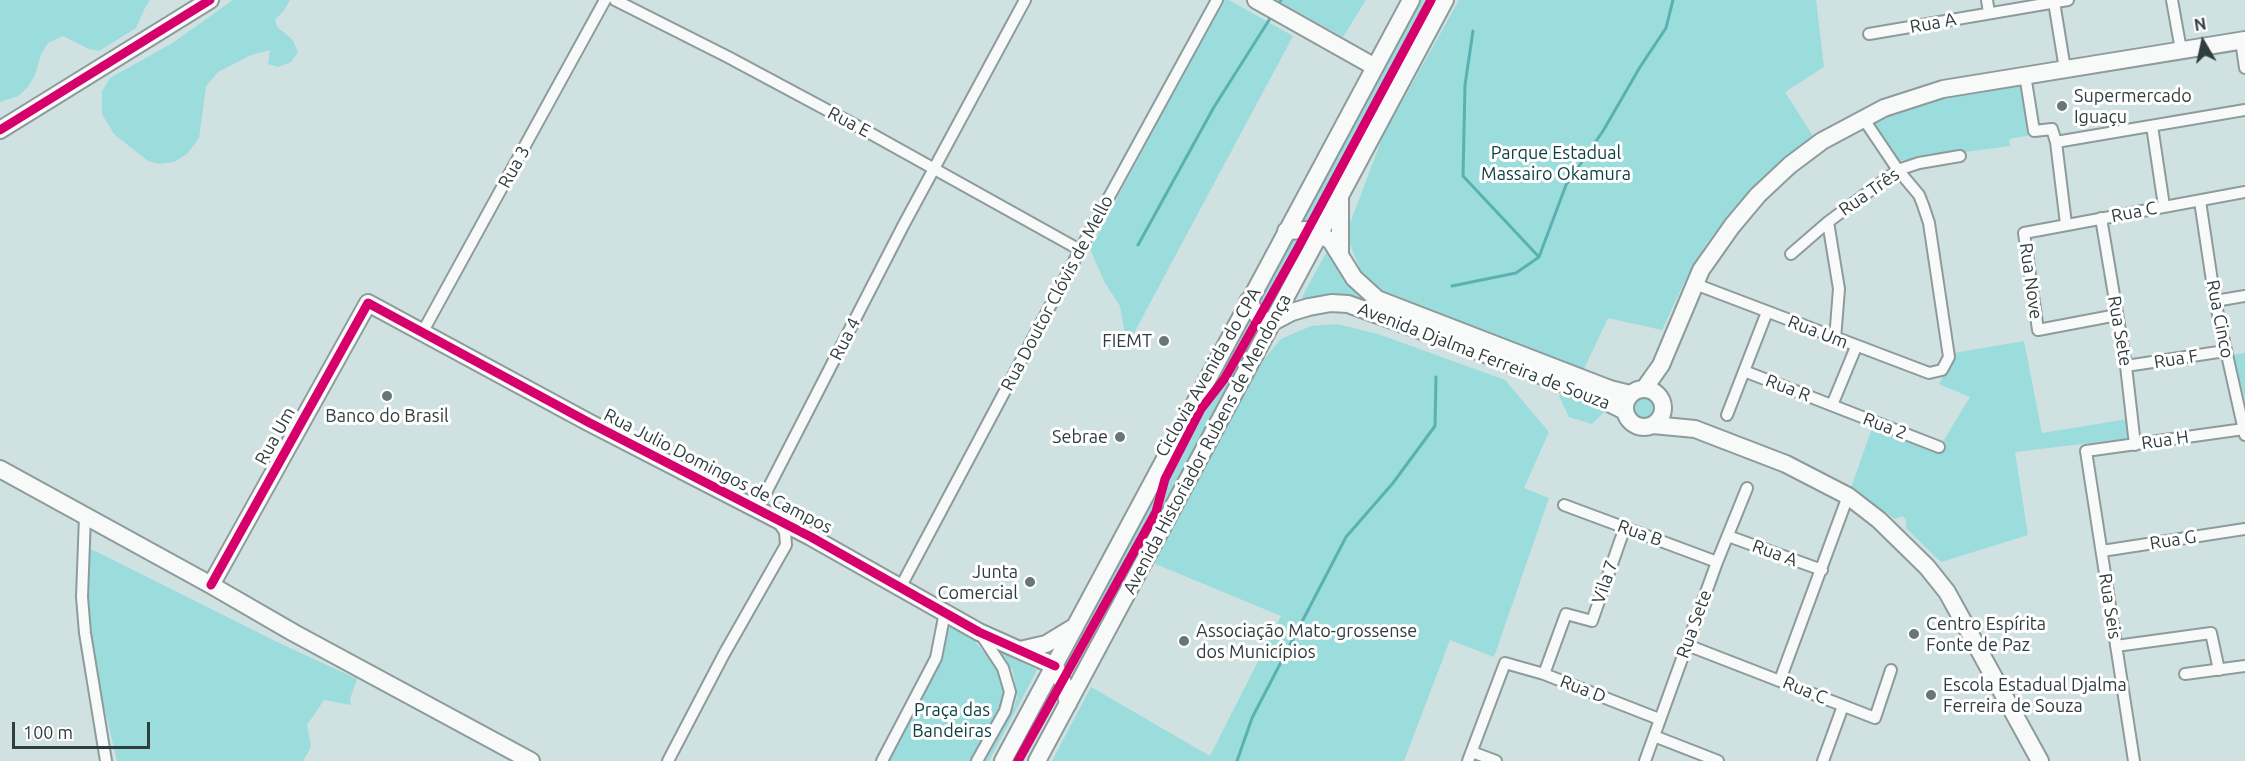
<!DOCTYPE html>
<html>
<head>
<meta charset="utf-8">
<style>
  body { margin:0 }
  #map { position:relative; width:2245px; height:761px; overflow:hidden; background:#cfe1e1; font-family:Ubuntu,sans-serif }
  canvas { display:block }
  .north { position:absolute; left:2173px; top:12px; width:60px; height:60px; -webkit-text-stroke:4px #fff; paint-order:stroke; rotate:351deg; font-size:16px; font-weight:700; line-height:24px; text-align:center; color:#303d3d }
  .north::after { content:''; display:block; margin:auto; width:21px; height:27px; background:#303d3d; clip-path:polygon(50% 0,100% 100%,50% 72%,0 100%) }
  .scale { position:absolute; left:12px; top:722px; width:138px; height:27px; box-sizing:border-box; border:3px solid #303d3d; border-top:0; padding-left:8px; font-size:18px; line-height:21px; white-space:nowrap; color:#303d3d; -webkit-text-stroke:4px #fff; paint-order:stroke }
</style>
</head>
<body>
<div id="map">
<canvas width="2245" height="761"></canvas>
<div class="north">N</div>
<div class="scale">100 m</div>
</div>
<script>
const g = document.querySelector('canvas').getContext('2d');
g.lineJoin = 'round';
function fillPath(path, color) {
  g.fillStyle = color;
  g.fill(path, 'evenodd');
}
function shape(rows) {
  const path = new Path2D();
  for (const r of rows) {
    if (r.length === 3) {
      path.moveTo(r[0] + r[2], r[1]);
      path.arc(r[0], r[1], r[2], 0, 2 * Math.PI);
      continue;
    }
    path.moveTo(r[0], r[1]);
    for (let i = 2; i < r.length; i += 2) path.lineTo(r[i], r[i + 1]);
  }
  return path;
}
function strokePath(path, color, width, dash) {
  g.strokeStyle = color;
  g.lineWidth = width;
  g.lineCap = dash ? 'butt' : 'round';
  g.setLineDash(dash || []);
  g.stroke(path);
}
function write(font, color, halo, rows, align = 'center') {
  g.font = font + ' Ubuntu,sans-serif';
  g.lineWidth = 6;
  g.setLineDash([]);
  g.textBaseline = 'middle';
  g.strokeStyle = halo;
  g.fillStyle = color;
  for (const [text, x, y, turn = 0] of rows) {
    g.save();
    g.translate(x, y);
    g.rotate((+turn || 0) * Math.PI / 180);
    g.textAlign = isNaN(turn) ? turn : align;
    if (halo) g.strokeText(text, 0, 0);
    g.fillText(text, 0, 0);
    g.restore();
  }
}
const green = shape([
  [0,0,150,0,145,8,136,28,99,51,89,49,63,36,48,43,41,54,35,75,28,87,18,96,0,102],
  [233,0,290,0,285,9,275,20,277,27,292,39,298,52,291,62,278,67,268,64,270,50,251,55,218,72,206,86,199,138,187,154,174,162,159,164,148,161,114,134,102,114,102,91,110,78,171,44],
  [1223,0,1229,0,1293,36,1127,346,1120,306,1105,283,1090,249],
  [1276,0,1366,0,1343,37],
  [1419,0,1436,0,1314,227,1299,222],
  [1459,0,1816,0,1824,67,1785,92,1813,136,1777,164,1733,209,1707,243,1684,283,1662,330,1608,318,1582,373,1402,302,1365,282,1346,234,1383,136],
  [2023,83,2031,135,2009,139,2010,146,1897,161,1870,119,1911,105,1987,87],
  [1292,235,1310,235,1265,318,1254,306],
  [1328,249,1377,303,1303,301,1302,297],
  [1248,315,1263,322,1067,681,1059,667],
  [1337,324,1378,334,1505,380,1549,432,1524,488,1549,498,1494,657,1450,640,1404,761,1052,761,1091,687,1210,756,1281,616,1153,563,1264,359,1281,339,1311,326],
  [2024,341,2042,433,2128,419,2131,438,2015,452,2028,535,1941,562,1906,528,1906,519,1902,516,1895,519,1851,488,1873,425,1939,448,1970,397,1939,384,1954,353],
  [2245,353,2245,400,2232,355],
  [1563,391,1608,408,1592,424,1569,417,1559,396],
  [1644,407,14],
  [89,548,277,642,357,679,350,699,351,705,324,700,307,725,311,747,303,761,117,761,90,647,85,611],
  [950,627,972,638,995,665,1005,689,1006,701,974,761,888,761,939,661,945,631],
  [1001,652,1037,670,989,761,984,761,1015,705,1017,696,1013,671],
  [1056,676,1061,692,1024,761,1009,761]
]);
const stream = shape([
  [1279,3,1281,0],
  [1138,245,1214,107,1271,17],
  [1539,257,1566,185,1603,131,1640,67,1666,28,1673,0],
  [1452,286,1516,273,1539,257,1463,176,1465,85,1473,31],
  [1237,761,1252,718,1346,537,1393,483,1435,426,1436,377]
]);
const street = shape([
  [615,0,728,57,868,132,1080,250],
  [1987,0,1989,13],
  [2172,0,2181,50],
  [2054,2,2065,69],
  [1869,34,2068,0],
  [2241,41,2245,68],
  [2025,75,2034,131,2052,129,2056,142,2066,224],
  [2152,126,2164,206],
  [2056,142,2245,110],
  [2200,201,2215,301,2245,435],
  [2101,218,2126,366,2135,445],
  [1828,222,1839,289,1835,339],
  [1791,254,1828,222,1898,170,1919,163,1960,156],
  [1695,284,1929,373,1942,370,1949,357,1929,223,1923,205,1919,195,1898,170,1863,118],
  [2215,301,2245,296],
  [2117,315,2038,330,2024,233,2245,192],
  [422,333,605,0],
  [2126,366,2225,351],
  [1744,371,1939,447],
  [1832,405,1856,347],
  [1727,415,1767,312],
  [1564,505,1717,562],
  [757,510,903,226,1025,0],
  [85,516,82,597,85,633,106,761],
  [1728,536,1822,570],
  [2102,551,2245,529],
  [900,588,1080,250,1217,0],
  [1687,645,1875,718,1891,670],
  [2116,646,2211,633,2219,670],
  [1544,674,1566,614,1592,621,1625,527],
  [2185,674,2245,666],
  [1780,680,1848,496],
  [1654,736,1718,761],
  [1472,752,1496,761],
  [668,761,724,654,786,545,785,532,779,523],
  [882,761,936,658,945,612],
  [977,761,1005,711,1010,692,1003,668,980,633],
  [1468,761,1505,663,1544,674,1659,719],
  [1645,761,1717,562,1747,488],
  [1823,761,1843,706],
  [2134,761,2086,451,2244,429]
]);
const secondary = shape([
  [1256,0,1375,67],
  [0,130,210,0],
  [1286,231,1307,230,1318,233,1331,241,1354,278,1377,299,1610,389,1630,394],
  [1340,254,1340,198],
  [1248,301,1258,316,1264,320,1273,322,1292,312,1309,307,1331,303,1348,304,1475,350,1595,396,1625,411],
  [1644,408,19],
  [1644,389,1661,365,1701,270,1732,226,1758,195,1790,165,1822,141,1884,108,1943,89,2245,40],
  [1653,425,1695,429,1786,464,1848,496,1879,520,1927,567,1947,592,2040,761],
  [0,469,211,585,294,633,531,761],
  [211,585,368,303,588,422,811,537,979,632,1055,666,1064,685,1068,704],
  [1020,650,1046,644,1074,627],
  [1003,761,1411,0],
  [1037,761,1445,0]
]);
const cycleway = shape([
  [0,130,210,0],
  [211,585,368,303,588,422,811,537,979,632,1055,666],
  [1018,761,1156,512,1165,479,1201,409,1225,378,1298,248,1431,0]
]);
const markers = [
  [2062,106,6,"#687676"],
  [1164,341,6,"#687676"],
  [387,396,6,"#687676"],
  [1120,437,6,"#687676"],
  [1030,582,6,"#687676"],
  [1914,634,6,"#687676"],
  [1184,641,6,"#687676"],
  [1931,695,6,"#687676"]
];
const streetNames = [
  ["Rua A",1933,23,-10],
  ["Rua E",849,122,28],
  ["Rua 3",514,167,-61],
  ["Rua Três",1869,192,-35],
  ["Rua C",2134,212,-11],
  ["Rua Nove",2031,281,82],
  ["Rua Doutor Clóvis de Mello",1057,293,-62],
  ["Rua Cinco",2220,319,79],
  ["Rua Sete",2120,331,80],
  ["Rua Um",1818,332,21],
  ["Rua 4",845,339,-63],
  ["Avenida Djalma Ferreira de Souza",1484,356,21],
  ["Rua F",2176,359,-9],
  ["Ciclovia Avenida do CPA",1208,372,-60],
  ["Rua R",1788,388,21],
  ["Rua 2",1885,426,21],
  ["Rua Um",275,436,-61],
  ["Rua H",2165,440,-8],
  ["Avenida Historiador Rubens de Mendonça",1207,444,-62],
  ["Rua Julio Domingos de Campos",718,471,27],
  ["Rua B",1640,533,20],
  ["Rua G",2173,540,-9],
  ["Rua A",1775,553,20],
  ["Vila 7",1605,582,-71],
  ["Rua Seis",2110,606,81],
  ["Rua Sete",1694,624,-70],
  ["Rua D",1583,689,21],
  ["Rua C",1805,690,22]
];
const poiNames = [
  ["Supermercado",2074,96],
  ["Iguaçu",2074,117],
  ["FIEMT",1152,341,"right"],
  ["Banco do Brasil",387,416,"center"],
  ["Sebrae",1108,437,"right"],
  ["Junta",1018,572,"right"],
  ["Comercial",1018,593,"right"],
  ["Centro Espírita",1926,624],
  ["Fonte de Paz",1926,645],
  ["Associação Mato-grossense",1196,631],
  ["dos Municípios",1196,652],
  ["Escola Estadual Djalma",1943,685],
  ["Ferreira de Souza",1943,706]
];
const parkNames = [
  ["Parque Estadual",1556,153],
  ["Massairo Okamura",1556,174],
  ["Praça das",952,710],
  ["Bandeiras",952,731]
];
fillPath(green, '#9bdcdd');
strokePath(stream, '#5ab1b2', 3);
strokePath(street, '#8d9b9b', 14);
strokePath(secondary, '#8d9b9b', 20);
strokePath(street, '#f8fafa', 10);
strokePath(secondary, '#f8fafa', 16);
strokePath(cycleway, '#d6006c', 9);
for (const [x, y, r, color] of markers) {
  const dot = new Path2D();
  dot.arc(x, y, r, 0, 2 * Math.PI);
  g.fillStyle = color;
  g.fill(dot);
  strokePath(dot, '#fff', 2);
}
write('18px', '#303d3d', '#fff', streetNames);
write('18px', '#303d3d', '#fff', poiNames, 'left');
write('18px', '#0b3e3f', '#fff', parkNames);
</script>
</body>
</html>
